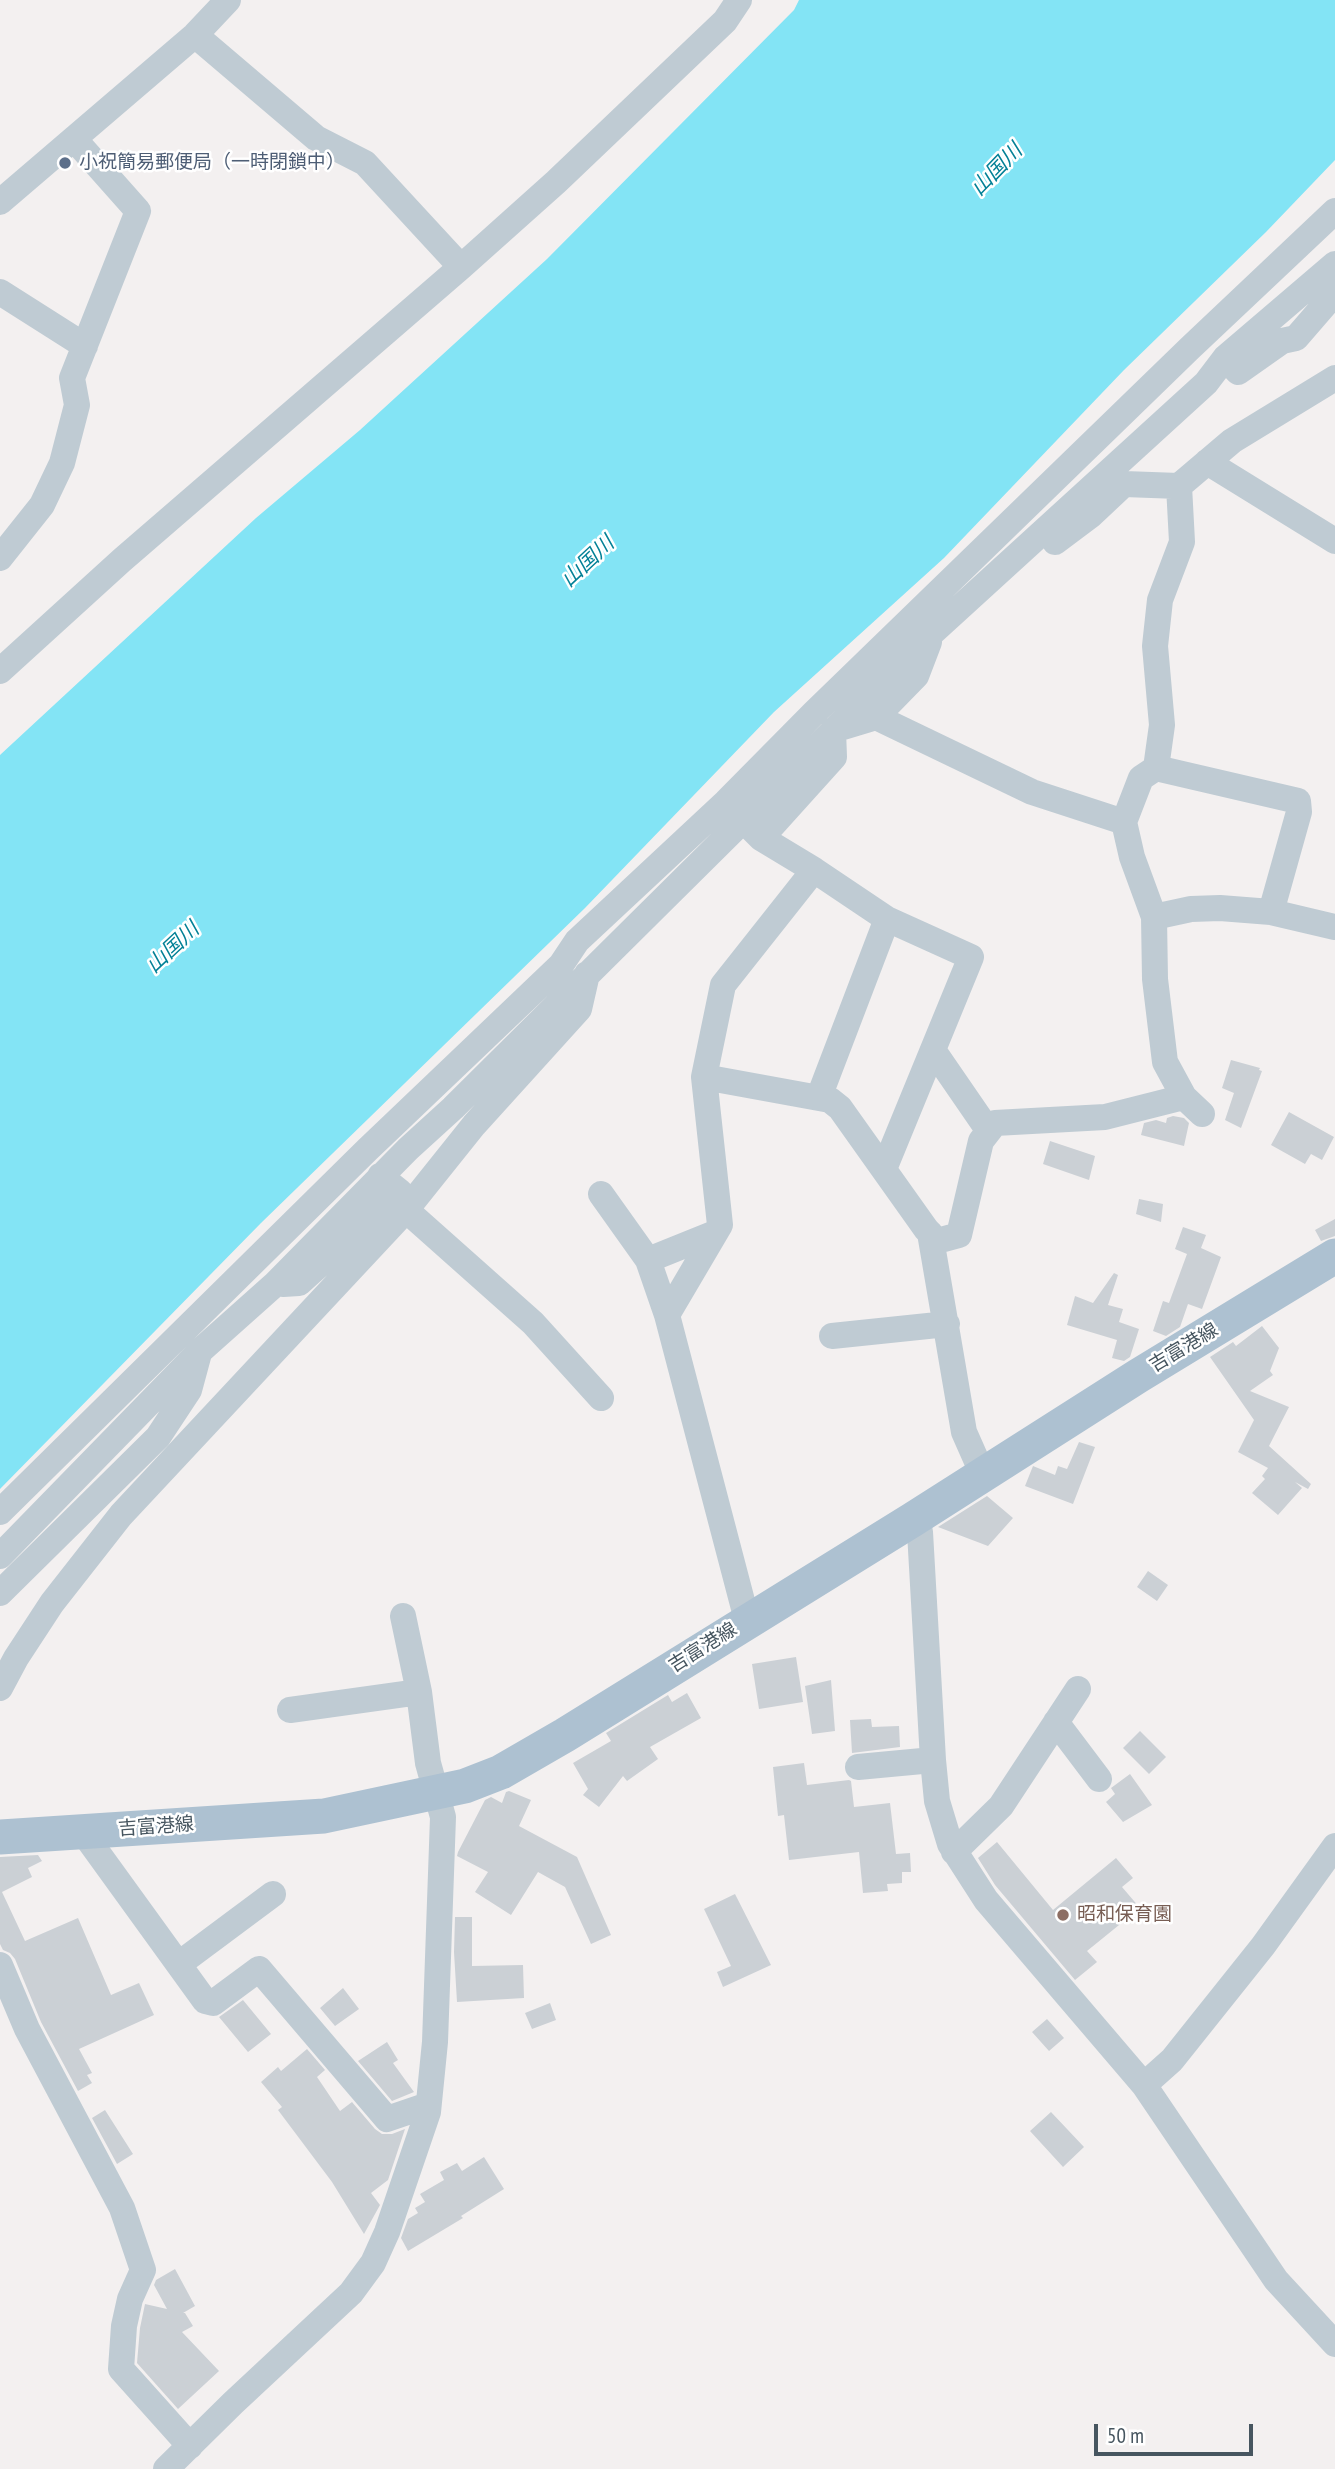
<!DOCTYPE html>
<html>
<head>
<meta charset="utf-8">
<style>
  body { margin:0 }
  #map { position:relative; width:1335px; height:2469px; overflow:hidden; background:#f3f0f0; font-family:"PT Sans Narrow",sans-serif }
  canvas { display:block }
  .scale { position:absolute; left:1094px; top:2424px; width:159px; height:32px; box-sizing:border-box; border:4px solid #46555f; border-top:0; padding-left:9px; font-size:21px; line-height:24px; white-space:nowrap; color:#46555f; -webkit-text-stroke:5px #fff; paint-order:stroke }
</style>
</head>
<body>
<div id="map">
<canvas width="1335" height="2469"></canvas>
<div class="scale">50 m</div>
</div>
<script>
const g = document.querySelector('canvas').getContext('2d');
g.lineJoin = 'round';
function fillPath(path, color) {
  g.fillStyle = color;
  g.fill(path, 'evenodd');
}
function shape(rows) {
  const path = new Path2D();
  for (const r of rows) {
    path.moveTo(r[0], r[1]);
    for (let i = 2; i < r.length; i += 2) path.lineTo(r[i], r[i + 1]);
  }
  return path;
}
function strokePath(path, color, width, dash) {
  g.strokeStyle = color;
  g.lineWidth = width;
  g.lineCap = dash ? 'butt' : 'round';
  g.setLineDash(dash || []);
  g.stroke(path);
}
function write(font, color, halo, rows, align = 'center') {
  g.font = font + ' "PT Sans Narrow","Noto Sans JP",sans-serif';
  g.lineWidth = 5;
  g.setLineDash([]);
  g.textBaseline = 'middle';
  g.strokeStyle = halo;
  g.fillStyle = color;
  for (const [text, x, y, turn = 0] of rows) {
    g.save();
    g.translate(x, y);
    g.rotate((+turn || 0) * Math.PI / 180);
    g.textAlign = isNaN(turn) ? turn : align;
    if (halo) g.strokeText(text, 0, 0);
    g.fillText(text, 0, 0);
    g.restore();
  }
}
const water = shape([
  [799,0,1335,0,1335,160,1266,232,1124,370,944,558,774,712,585,908,261,1223,0,1489,0,755,256,518,360,430,547,259,794,10]
]);
const building = shape([
  [1231,1060,1260,1068,1259,1070,1262,1071,1241,1128,1225,1120,1234,1093,1222,1088],
  [1289,1112,1334,1137,1322,1160,1311,1154,1305,1164,1271,1145],
  [1173,1116,1184,1118,1189,1123,1184,1146,1141,1135,1144,1123,1156,1120,1166,1123,1167,1118],
  [1050,1141,1095,1156,1089,1180,1043,1164],
  [1139,1199,1163,1204,1161,1222,1136,1214],
  [1335,1219,1335,1236,1321,1241,1315,1230],
  [1183,1227,1206,1235,1201,1248,1221,1257,1202,1309,1188,1304,1180,1327,1166,1336,1153,1331,1163,1301,1169,1303,1187,1254,1175,1249],
  [1114,1273,1118,1275,1108,1305,1123,1309,1119,1322,1139,1329,1130,1357,1124,1361,1112,1358,1117,1340,1067,1325,1075,1296,1093,1303],
  [1262,1326,1279,1348,1270,1371,1273,1375,1250,1391,1289,1407,1269,1446,1311,1484,1308,1489,1295,1482,1302,1488,1278,1515,1252,1493,1265,1479,1262,1476,1268,1468,1238,1452,1254,1420,1210,1357,1233,1342,1236,1346],
  [1079,1442,1095,1447,1073,1504,1025,1486,1033,1466,1055,1475,1058,1466,1067,1469],
  [987,1496,1013,1518,988,1546,938,1527],
  [1148,1571,1168,1585,1157,1601,1137,1587],
  [796,1657,803,1702,759,1709,752,1664],
  [831,1680,835,1731,812,1734,805,1686],
  [687,1693,701,1718,650,1747,658,1759,627,1781,623,1776,599,1807,583,1795,588,1789,573,1763,611,1741,606,1733,668,1695,672,1702],
  [871,1719,872,1727,899,1726,900,1747,852,1753,850,1720],
  [1140,1731,1166,1757,1149,1774,1123,1748],
  [804,1763,807,1785,849,1780,851,1781,854,1807,890,1803,896,1854,910,1853,911,1872,902,1872,902,1883,887,1884,888,1891,863,1893,859,1852,789,1860,784,1815,778,1816,773,1767],
  [1130,1774,1152,1805,1123,1822,1106,1802,1115,1794,1111,1788],
  [509,1791,531,1800,519,1826,577,1857,611,1935,591,1944,565,1887,538,1872,511,1915,475,1892,488,1872,457,1856,458,1852,485,1800,491,1797,502,1803,506,1792],
  [997,1842,1053,1910,1116,1858,1133,1878,1122,1887,1140,1908,1087,1951,1097,1962,1075,1980,995,1885,978,1858],
  [38,1855,42,1861,28,1868,32,1877,2,1892,25,1941,78,1918,111,1995,139,1983,154,2015,79,2049,92,2073,87,2075,92,2083,78,2091,41,2022,15,1959,10,1953,3,1950,0,1944,0,1857],
  [735,1894,771,1965,723,1987,717,1972,731,1966,704,1909],
  [455,1917,472,1917,472,1966,523,1965,524,1998,457,2002,454,1952],
  [343,1988,359,2009,335,2026,320,2008],
  [243,2000,271,2034,248,2052,219,2017],
  [550,2003,556,2020,532,2029,525,2013],
  [1047,2019,1064,2038,1049,2051,1032,2032],
  [387,2042,398,2060,393,2063,414,2092,392,2101,358,2061],
  [307,2049,325,2070,317,2077,340,2111,352,2102,375,2129,382,2134,392,2134,405,2129,388,2180,371,2193,380,2205,364,2234,332,2182,278,2110,282,2107,261,2082,278,2067,281,2071],
  [105,2110,133,2154,117,2164,92,2118],
  [1051,2112,1084,2147,1063,2167,1030,2131],
  [484,2157,504,2189,461,2216,463,2218,408,2251,401,2238,408,2219,418,2213,415,2208,425,2202,420,2194,444,2180,440,2172,457,2163,462,2171],
  [175,2269,195,2306,183,2313,185,2313,193,2326,182,2332,219,2371,178,2409,137,2363,140,2328,145,2304,167,2309,154,2285,156,2280]
]);
const minor = shape([
  [195,35,316,138,365,163,461,267],
  [0,202,195,35,228,0],
  [0,292,85,346],
  [1225,358,1238,372,1282,341,1296,338,1335,293],
  [1335,378,1232,441,1179,486,1182,542,1160,600,1155,646,1162,725,1156,768,1141,778,1124,822,1132,857,1154,917,1191,909,1220,908,1271,912,1335,927],
  [1207,462,1335,541],
  [1055,542,1091,515,1124,484,1179,486],
  [0,558,42,505,62,463,77,405,72,378,138,211,75,140],
  [0,671,122,560,461,267,556,182,725,21,739,0],
  [876,717,1032,792,1124,822],
  [1156,768,1298,801,1299,812,1271,912],
  [761,838,834,757,833,730,876,717,916,676,929,642],
  [814,870,887,919,971,957,884,1169],
  [1154,917,1155,979,1165,1062,1184,1097],
  [933,1050,988,1130],
  [704,1077,830,1100,840,1108,926,1229,937,1241,959,1235,981,1141,995,1123,1105,1117,1184,1097,1202,1114],
  [819,1097,887,919],
  [380,1176,400,1192,406,1210,533,1323,601,1398],
  [601,1194,648,1260,667,1315,747,1620],
  [930,1233,964,1432,983,1475],
  [648,1260,715,1233],
  [283,1284,299,1283,400,1192],
  [667,1315,720,1225,704,1077,723,985,814,870,761,838,729,806],
  [832,1336,947,1324],
  [0,1512,367,1150,561,965,577,941,726,802,814,713,1190,348,1335,211],
  [912,1520,920,1532,933,1760,937,1801,950,1844,986,1900,1144,2085,1276,2280,1335,2344],
  [0,1556,200,1351,274,1285,408,1149,453,1108,933,632,1206,383,1225,358,1335,264],
  [0,1593,158,1437,189,1390,199,1353],
  [0,1688,16,1658,52,1603,121,1515,406,1210,474,1125,579,1009,587,974],
  [290,1710,419,1692],
  [1056,1722,1099,1779],
  [858,1767,933,1760],
  [82,1831,205,2001,213,2003,259,1969,387,2119,428,2105],
  [954,1852,1001,1806,1078,1689],
  [179,1964,273,1894],
  [0,1965,27,2029,122,2208,143,2270,130,2299,124,2326,121,2369,190,2446],
  [1144,2085,1172,2060,1263,1946,1335,1846],
  [166,2469,233,2403,351,2293,373,2263,387,2232,428,2112,435,2042,443,1817,428,1763,419,1692,403,1616]
]);
const major = shape([
  [0,1837,324,1816,465,1786,501,1772,565,1735,912,1520,1138,1376,1335,1256]
]);
const markers = [
  [65,163,7,"#5c6f8a"],
  [1063,1915,7,"#8d6e63"]
];
const serviceNames = [
  ["小祝簡易郵便局（一時閉鎖中）",79,163]
];
const streetNames = [
  ["吉富港線",1184,1348,-31],
  ["吉富港線",703,1648,-32],
  ["吉富港線",156,1827,-4]
];
const educationNames = [
  ["昭和保育園",1077,1915]
];
const waterNames = [
  ["山国川",997,170,-46],
  ["山国川",588,562,-43],
  ["山国川",173,948,-43]
];
fillPath(water, '#83e4f5');
fillPath(building, '#cbd0d5');
strokePath(minor, '#bfcbd3', 26);
strokePath(major, '#adc1d1', 35);
for (const [x, y, r, color] of markers) {
  const dot = new Path2D();
  dot.arc(x, y, r, 0, 2 * Math.PI);
  g.fillStyle = color;
  g.fill(dot);
  strokePath(dot, '#fff', 2.5);
}
write('19px', '#4e5e75', '#fff', serviceNames, 'left');
write('19px', '#46555f', '#fff', streetNames);
write('19px', '#785e54', '#fff', educationNames, 'left');
write('italic 21px', '#038197', '#fff', waterNames);
</script>
</body>
</html>
